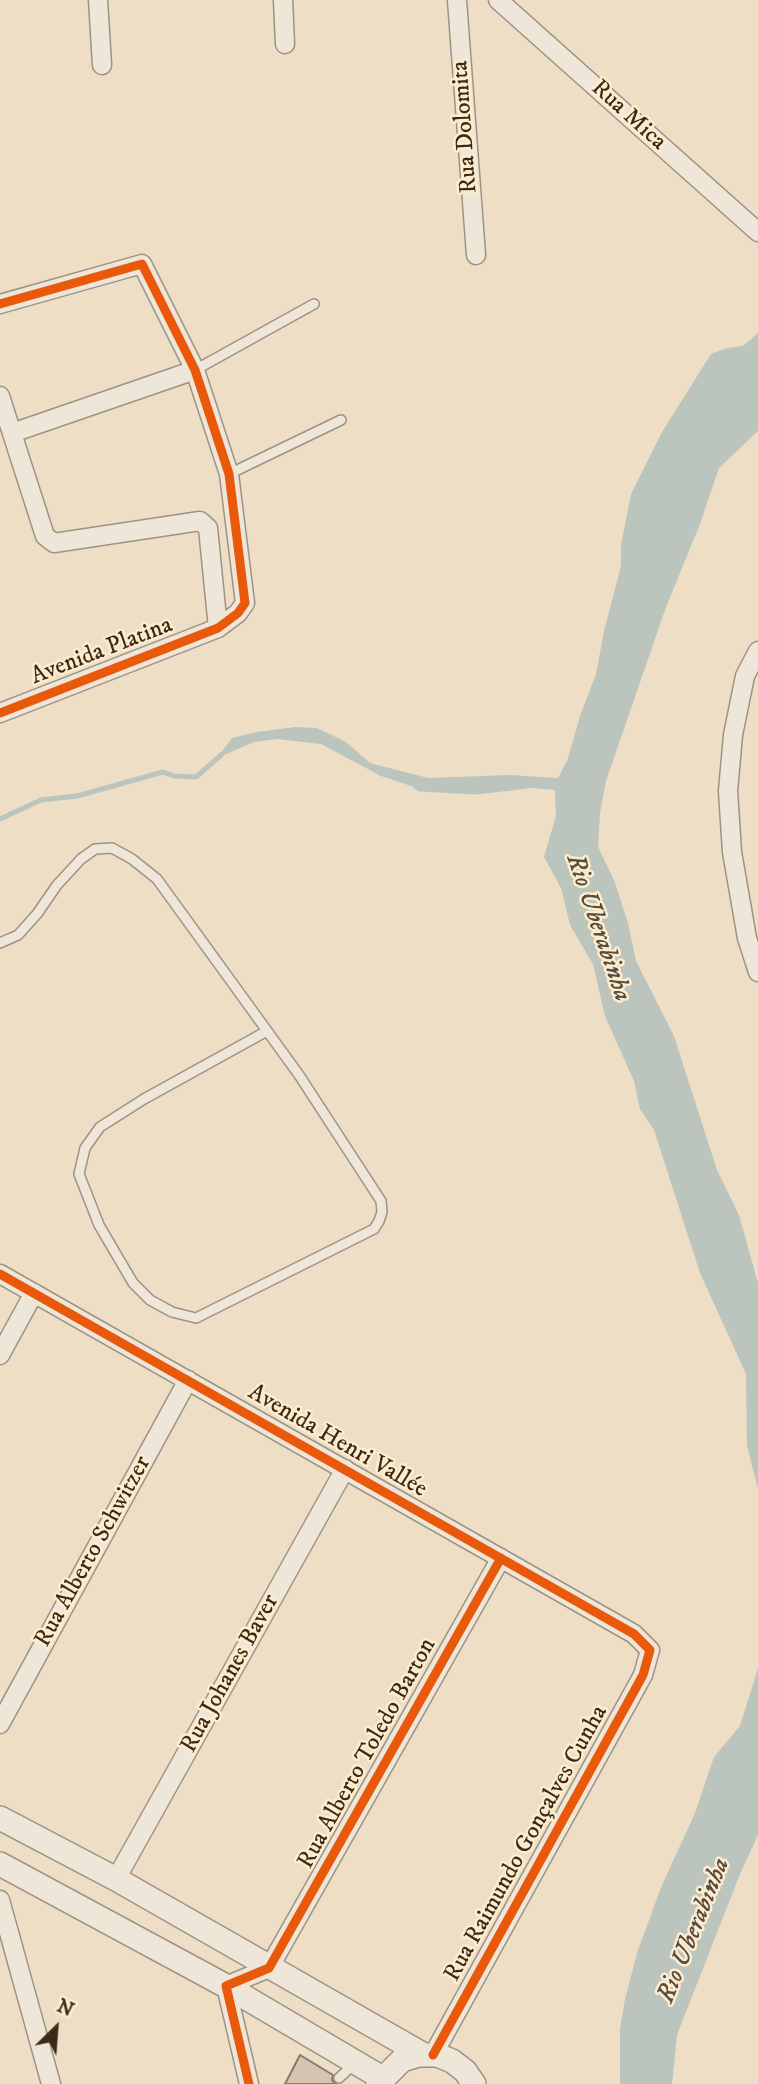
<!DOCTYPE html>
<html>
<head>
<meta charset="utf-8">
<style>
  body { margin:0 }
  #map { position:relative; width:758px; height:2084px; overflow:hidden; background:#eddec5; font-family:"IM FELL DW Pica",serif }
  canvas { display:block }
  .north { position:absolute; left:21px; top:1993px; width:70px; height:70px; -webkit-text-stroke:5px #feeccf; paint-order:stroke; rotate:25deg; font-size:19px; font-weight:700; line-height:28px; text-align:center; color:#3c2916 }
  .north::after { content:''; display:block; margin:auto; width:24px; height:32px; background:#3c2916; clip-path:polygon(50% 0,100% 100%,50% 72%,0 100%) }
</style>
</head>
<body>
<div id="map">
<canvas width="758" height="2084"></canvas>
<div class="north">N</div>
</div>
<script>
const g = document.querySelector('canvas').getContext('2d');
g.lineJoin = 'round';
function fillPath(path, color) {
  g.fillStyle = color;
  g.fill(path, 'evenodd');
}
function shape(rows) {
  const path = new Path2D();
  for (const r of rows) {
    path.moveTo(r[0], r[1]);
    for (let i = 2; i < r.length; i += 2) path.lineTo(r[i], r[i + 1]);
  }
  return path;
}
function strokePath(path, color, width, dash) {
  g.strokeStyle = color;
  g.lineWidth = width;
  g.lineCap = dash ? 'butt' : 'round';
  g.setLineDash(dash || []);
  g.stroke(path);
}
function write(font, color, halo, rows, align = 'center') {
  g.font = font + ' "IM FELL DW Pica",serif';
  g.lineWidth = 5;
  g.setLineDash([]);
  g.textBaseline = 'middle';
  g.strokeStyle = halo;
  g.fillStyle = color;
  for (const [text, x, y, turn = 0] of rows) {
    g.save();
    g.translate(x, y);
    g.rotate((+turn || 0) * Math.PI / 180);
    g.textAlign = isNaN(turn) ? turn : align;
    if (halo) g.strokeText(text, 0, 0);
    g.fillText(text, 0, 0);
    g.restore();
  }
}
const water = shape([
  [758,333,758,431,719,468,700,524,666,607,606,781,600,813,598,847,614,880,628,923,636,961,674,1036,717,1170,739,1215,758,1283,758,1489,747,1446,746,1374,700,1273,654,1130,640,1109,634,1081,605,1016,593,964,570,925,561,888,544,857,556,816,555,790,522,787,476,792,420,789,381,776,321,744,278,739,254,742,217,758,232,738,257,732,295,727,317,728,346,742,370,763,428,778,510,775,558,778,567,761,581,713,596,674,604,631,621,566,621,545,631,494,662,432,711,354,727,348,743,346],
  [758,1668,758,1835,740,1874,677,2035,672,2084,620,2084,620,2029,625,1999,638,1950,662,1885,695,1813,714,1757,740,1726]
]);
const stream = shape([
  [416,787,420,789,476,792,528,786],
  [0,819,41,800,77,796,163,772,174,776,196,777,221,755]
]);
const building = shape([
  [300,2055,333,2075,332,2080,336,2084,285,2084,300,2055]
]);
const service = shape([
  [195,370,314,304],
  [229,474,341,420],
  [0,943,18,935,37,914,57,885,81,859,95,849,112,848,132,859,157,879,299,1075,381,1201,382,1212,379,1221,374,1229,196,1318,172,1312,150,1300,133,1283,99,1225,79,1174,85,1148,100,1127,144,1099,267,1031],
  [339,2078,354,2064]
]);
const minor = shape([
  [98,0,102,65],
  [283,0,285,44],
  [457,0,476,255],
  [498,0,758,232],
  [0,304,142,264,195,370,229,474,245,603,238,613,218,628,0,713],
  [0,396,45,536,54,543,200,521,208,528,218,628],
  [12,433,195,370],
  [758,651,745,676,733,735,728,791,732,852,747,938,758,972],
  [0,1274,634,1634,650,1650,643,1675,433,2055],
  [0,1355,34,1293],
  [0,1724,188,1380],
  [116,1879,345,1469],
  [0,1900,51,2084],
  [249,2084,226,1986,269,1968,501,1558]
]);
const tertiary = shape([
  [0,1818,116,1879,424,2055],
  [0,1864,226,1986,382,2078],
  [378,2084,402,2060,419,2055,437,2055,452,2061,465,2071,474,2084]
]);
const cycleway = shape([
  [0,304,142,264,195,370,229,474,245,603,238,613,218,628,0,713],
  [0,1274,634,1634,650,1650,643,1675,433,2055],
  [249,2084,226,1986,269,1968,501,1558]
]);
const streetNames = [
  ["Rua Mica",628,116,42],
  ["Rua Dolomita",466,127,-94],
  ["Avenida Platina",102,652,-21],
  ["Avenida Henri Vallée",337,1442,30],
  ["Rua Alberto Schwitzer",94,1552,-61],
  ["Rua Johanes Baver",231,1674,-61],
  ["Rua Alberto Toledo Barton",368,1754,-61],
  ["Rua Raimundo Gonçalves Cunha",527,1844,-61]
];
const waterNames = [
  ["Rio Uberabinha",597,928,71],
  ["Rio Uberabinha",695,1931,-68]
];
fillPath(water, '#bbc5bd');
strokePath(stream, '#bbc5bd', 5);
fillPath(building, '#d6c4b1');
strokePath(building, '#857a6b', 2);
strokePath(service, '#9e9383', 12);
strokePath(minor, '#9e9383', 21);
strokePath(tertiary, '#9e9383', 26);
strokePath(service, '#efe6da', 9);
strokePath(minor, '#efe6da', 18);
strokePath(tertiary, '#efe6da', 23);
strokePath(cycleway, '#e8590c', 9);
write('24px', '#3c2916', '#feeccf', streetNames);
write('italic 26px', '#564d3f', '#feeccf', waterNames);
</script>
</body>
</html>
